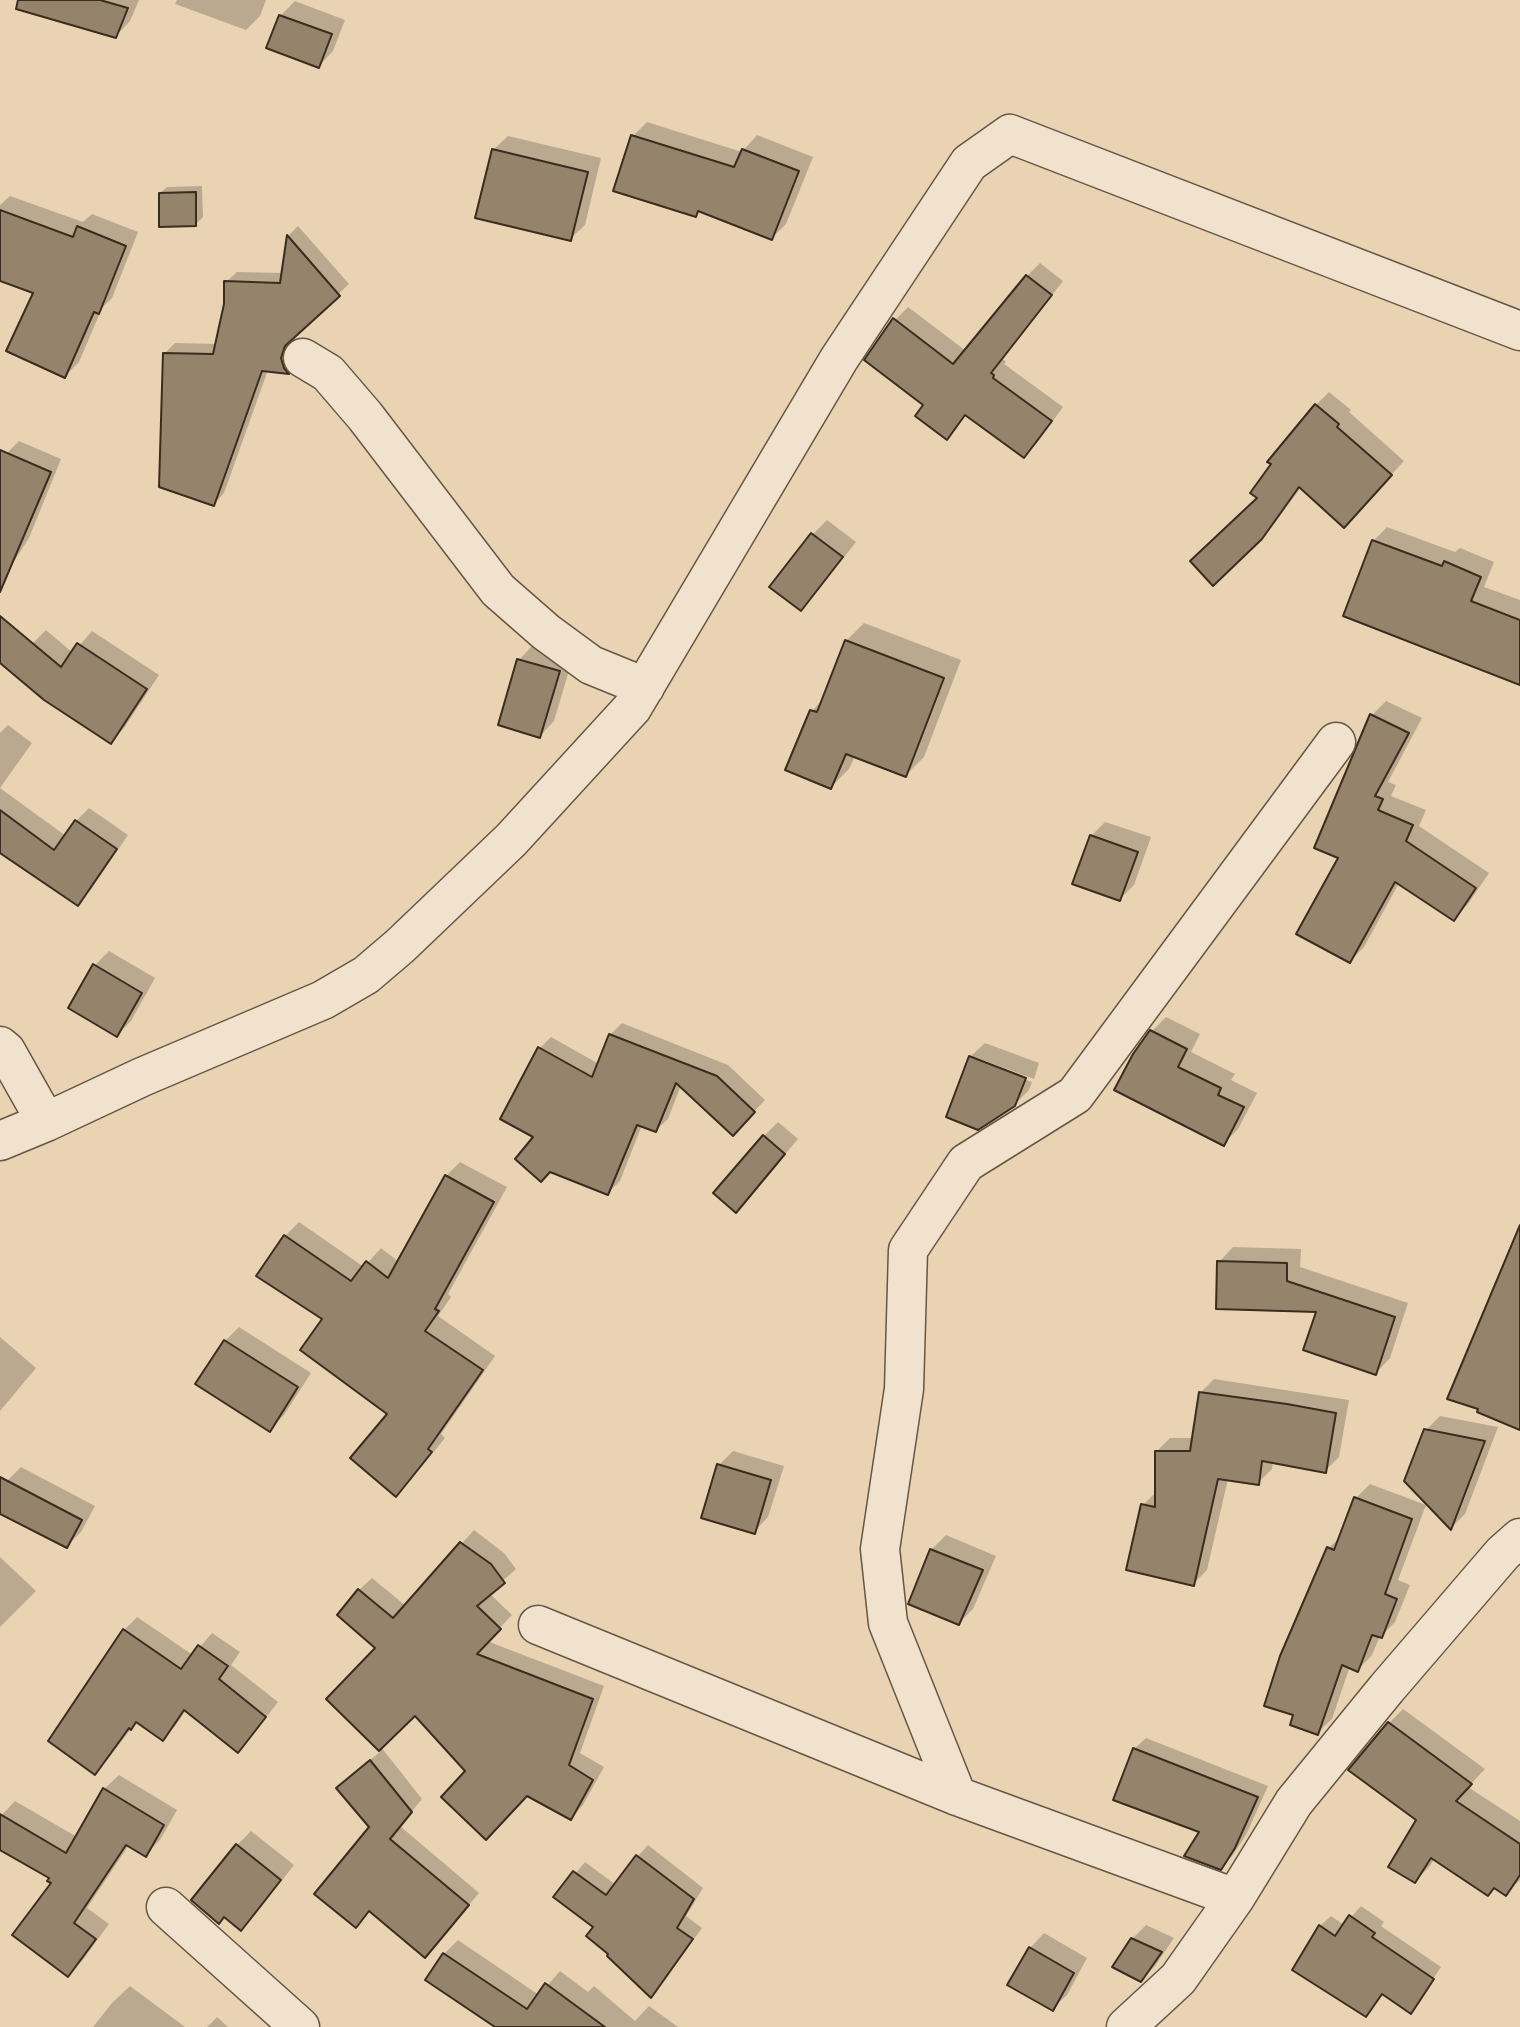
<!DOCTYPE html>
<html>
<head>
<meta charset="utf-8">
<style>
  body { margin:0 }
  canvas { display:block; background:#e9d3b3 }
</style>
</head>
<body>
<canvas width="1520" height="2027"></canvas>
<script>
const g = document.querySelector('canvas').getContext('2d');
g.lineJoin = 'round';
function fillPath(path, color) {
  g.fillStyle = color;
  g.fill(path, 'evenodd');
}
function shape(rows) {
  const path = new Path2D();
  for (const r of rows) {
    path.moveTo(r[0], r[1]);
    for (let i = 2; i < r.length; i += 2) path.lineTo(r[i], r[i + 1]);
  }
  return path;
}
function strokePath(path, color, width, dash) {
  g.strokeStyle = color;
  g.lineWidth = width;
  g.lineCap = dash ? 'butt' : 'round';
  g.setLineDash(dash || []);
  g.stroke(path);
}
const shadow = shape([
  [79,0,139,0,130,21,116,36],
  [177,0,266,0,260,16,246,30,175,4],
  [295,1,345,20,333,51,319,66,280,16],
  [647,122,742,152,757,135,813,157,786,224,772,238,701,211,696,215,633,136],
  [508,136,601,158,585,225,570,239,493,150],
  [202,186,203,217,196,224,160,193,167,187],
  [10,196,83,222,92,214,138,232,112,298,102,308,79,362,65,376,35,292,0,280,0,205],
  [298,226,349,284,294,335,291,347,298,362,288,372,268,370,224,493,214,504,164,354,175,343,217,344,226,304,226,282,237,272,283,273,289,235],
  [1040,263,1063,281,1003,359,1006,362,1004,364,1063,407,1037,443,1024,456,967,414,947,437,925,405,895,320,908,307,966,351,1027,276],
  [1329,392,1351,410,1349,412,1404,461,1357,512,1301,487,1275,523,1213,583,1259,497,1316,405],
  [19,441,61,459,29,538,9,569,0,578,0,470,7,453],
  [827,520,856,542,815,594,801,608,772,586,813,534],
  [1387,527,1455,552,1460,548,1494,562,1484,587,1520,600,1520,683,1373,541],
  [864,623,961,660,924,757,906,775,855,756,849,769,831,787,812,711,824,698,846,641],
  [46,630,73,653,92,631,159,675,124,728,111,742,16,674,33,643],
  [533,645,573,657,554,721,540,736,519,660],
  [1386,701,1422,718,1388,782,1396,785,1391,796,1426,810,1419,826,1489,873,1468,904,1454,919,1399,883,1364,947,1350,961,1341,857,1372,715],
  [8,725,32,743,0,788,0,733],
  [0,788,66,836,76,821,89,808,128,835,90,891,77,904,0,845],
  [1105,822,1151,837,1134,885,1120,899,1091,836],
  [109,951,155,978,131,1021,117,1035,95,965],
  [1166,1017,1200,1034,1191,1052,1235,1074,1231,1080,1257,1093,1238,1129,1224,1143,1152,1031],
  [622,1023,728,1065,765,1100,744,1122,681,1085,668,1119,656,1130,642,1125,620,1181,608,1193,536,1136,540,1048,551,1037,599,1064,610,1035],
  [985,1043,1039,1063,1034,1079,975,1057,975,1061,1032,1082,1029,1090,1014,1105,970,1057],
  [778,1122,798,1139,750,1196,764,1136],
  [460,1162,507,1187,448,1294,451,1297,438,1316,495,1356,441,1434,445,1438,410,1481,396,1495,389,1414,324,1318,259,1276,285,1236,299,1222,364,1267,381,1248,399,1262,446,1176],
  [1233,1247,1301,1249,1300,1267,1408,1303,1390,1358,1376,1373,1318,1310,1219,1262],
  [239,1327,311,1373,284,1415,269,1430,225,1341],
  [0,1337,36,1368,0,1411],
  [1214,1379,1349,1400,1339,1457,1325,1471,1273,1461,1272,1469,1258,1483,1228,1479,1207,1570,1193,1584,1143,1505,1157,1491,1156,1452,1170,1438,1194,1438,1200,1393],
  [1440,1416,1498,1427,1465,1514,1451,1528,1426,1430],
  [733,1451,784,1466,768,1517,754,1532,719,1465],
  [21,1467,95,1506,81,1532,67,1546,0,1512,0,1494,7,1481],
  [1370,1484,1426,1505,1398,1580,1410,1585,1395,1622,1381,1636,1380,1636,1372,1655,1358,1670,1350,1666,1332,1719,1317,1733,1329,1548,1342,1535,1356,1498],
  [474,1530,504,1553,516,1569,489,1593,512,1615,487,1641,604,1686,580,1753,604,1767,583,1805,571,1818,528,1794,468,1771,415,1714,381,1747,422,1799,400,1826,479,1893,436,1944,371,1910,356,1925,371,1827,350,1777,381,1751,329,1699,378,1648,339,1615,359,1590,372,1578,406,1606],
  [946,1535,996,1556,973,1609,959,1623,910,1603,931,1550],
  [0,1557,36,1591,0,1627],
  [137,1617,193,1655,212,1633,240,1652,231,1665,278,1702,251,1737,238,1751,186,1710,176,1725,163,1739,137,1721,108,1759,95,1773,124,1630],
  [1403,1709,1485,1769,1468,1787,1520,1821,1520,1880,1506,1894,1435,1858,1429,1867,1415,1881,1419,1820,1389,1723],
  [1146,1738,1268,1786,1246,1835,1232,1856,1221,1868,1202,1831,1134,1749],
  [119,1775,177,1810,160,1840,145,1855,129,1845,87,1908,109,1924,82,1961,68,1975,52,1877,0,1848,0,1817,15,1801,77,1837,104,1789],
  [251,1831,294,1865,255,1915,241,1929,237,1845],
  [648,1845,703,1888,686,1916,702,1928,661,1985,651,1995,611,1953,596,1926,556,1897,585,1862,616,1885,638,1856],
  [1361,1906,1384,1922,1381,1926,1441,1967,1419,2000,1384,1994,1366,2014,1320,1926,1331,1916,1344,1925],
  [1146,1925,1174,1938,1155,1966,1141,1980,1132,1939],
  [1044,1933,1087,1958,1067,1995,1052,2009,1030,1948],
  [458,1940,539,1995,560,1971,588,1992,594,1986,635,2021,649,2006,678,2027,498,2027,428,1979,444,1954],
  [130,1986,185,2027,93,2027,112,2003],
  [217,2017,228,2027,207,2027]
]);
const building = shape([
  [18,0,100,0,128,8,116,38,16,9,18,0],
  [279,15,332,34,319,68,266,48,279,15],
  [631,135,734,167,742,149,799,171,772,240,698,211,696,217,613,191,631,135],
  [492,149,588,172,571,241,475,218,492,149],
  [196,192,196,226,159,227,159,193,196,192],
  [0,210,73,237,77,226,126,246,99,314,94,312,65,378,6,351,33,293,0,281,0,210],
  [287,235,340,296,285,346,281,358,284,368,289,374,262,371,214,506,159,487,163,353,213,354,224,304,224,281,280,283,287,235],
  [1026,275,1052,295,991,373,994,375,993,378,1052,421,1024,458,965,415,947,440,915,416,923,405,864,360,893,318,953,364,1026,275],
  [1315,404,1339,424,1337,427,1392,475,1344,528,1299,487,1262,539,1213,586,1190,561,1257,498,1250,493,1271,464,1267,462,1315,404],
  [0,450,51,472,0,592,0,450],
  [811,533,843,557,801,611,769,587,811,533],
  [1372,540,1442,566,1444,561,1481,577,1471,601,1520,620,1520,685,1343,616,1372,540],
  [0,616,61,667,77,643,147,689,111,744,44,700,0,663,0,616],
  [845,640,944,678,906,777,846,754,831,789,785,770,810,710,817,712,845,640],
  [517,659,560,671,540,738,498,725,517,659],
  [1370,714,1409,733,1375,796,1383,799,1378,810,1413,825,1406,841,1476,888,1454,921,1395,882,1350,963,1296,934,1338,858,1314,848,1370,714],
  [0,810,54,850,75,820,117,849,78,906,0,853,0,810],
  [1090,835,1138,852,1120,901,1072,884,1090,835],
  [93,964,142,993,117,1037,68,1008,93,964],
  [1150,1030,1187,1049,1178,1067,1221,1088,1218,1095,1244,1107,1224,1146,1114,1090,1133,1054,1150,1030],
  [609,1034,717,1076,755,1112,733,1136,676,1083,656,1132,637,1125,608,1195,550,1172,541,1182,515,1159,533,1137,500,1119,538,1047,592,1077,609,1034],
  [969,1056,1026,1078,1015,1106,978,1130,946,1117,969,1056],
  [763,1135,785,1154,736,1213,713,1193,763,1135],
  [445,1175,494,1202,435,1309,439,1311,425,1331,483,1370,428,1449,432,1452,396,1497,350,1458,387,1414,300,1350,322,1319,256,1276,284,1235,351,1281,366,1261,388,1278,445,1175],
  [1520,1225,1520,1430,1477,1412,1478,1409,1447,1399,1520,1225],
  [1217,1261,1287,1263,1287,1281,1395,1317,1376,1375,1303,1350,1316,1312,1216,1309,1217,1261],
  [224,1340,298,1387,270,1432,195,1384,224,1340],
  [1199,1392,1287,1404,1336,1413,1326,1473,1262,1461,1259,1485,1218,1479,1194,1586,1126,1570,1141,1504,1155,1507,1155,1451,1190,1451,1199,1392],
  [1424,1429,1485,1441,1451,1530,1404,1481,1424,1429],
  [717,1464,771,1480,755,1534,701,1518,717,1464],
  [0,1477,82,1520,67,1548,0,1514,0,1477],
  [1354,1497,1412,1519,1385,1594,1397,1599,1382,1638,1372,1635,1358,1672,1342,1665,1318,1735,1290,1725,1293,1715,1264,1706,1280,1656,1327,1547,1334,1550,1354,1497],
  [460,1542,491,1564,505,1583,477,1606,501,1629,477,1654,593,1699,569,1765,593,1780,571,1820,527,1796,486,1840,441,1797,465,1771,415,1716,379,1751,326,1699,375,1648,337,1615,358,1589,393,1618,460,1542],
  [930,1549,983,1570,959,1625,908,1604,930,1549],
  [123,1629,181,1669,198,1645,228,1666,219,1679,266,1717,238,1753,184,1710,163,1741,136,1722,131,1730,129,1728,95,1775,48,1741,123,1629],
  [1388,1722,1472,1784,1456,1801,1520,1844,1520,1875,1506,1896,1494,1888,1488,1896,1431,1858,1415,1883,1388,1867,1416,1820,1348,1770,1388,1722],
  [1133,1748,1258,1797,1235,1848,1221,1870,1184,1856,1199,1832,1113,1800,1133,1748],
  [370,1760,412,1812,390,1839,469,1905,425,1958,369,1911,356,1928,314,1894,369,1827,336,1788,370,1760],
  [103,1788,164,1825,146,1857,126,1845,74,1923,96,1939,68,1977,12,1935,51,1883,47,1881,49,1878,0,1850,0,1814,66,1853,103,1788],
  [236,1844,281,1880,241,1931,224,1917,219,1924,191,1900,236,1844],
  [636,1855,694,1899,677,1928,693,1939,651,1998,607,1956,608,1954,586,1936,593,1927,553,1897,573,1871,606,1895,636,1855],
  [1349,1915,1375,1933,1372,1937,1434,1979,1411,2014,1382,1994,1366,2017,1292,1970,1319,1925,1335,1936,1349,1915],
  [1131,1938,1162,1952,1141,1982,1112,1967,1131,1938],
  [1029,1947,1074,1973,1053,2011,1007,1985,1029,1947],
  [443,1953,527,2009,545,1983,605,2027,495,2027,425,1980,443,1953]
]);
const minor = shape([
  [303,358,328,373,365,416,498,590,546,632,591,665,645,687],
  [0,1046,6,1051,46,1122],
  [0,1141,46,1122,142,1077,323,1000,366,975,400,946,511,840,632,708,839,359,969,163,1010,134,1520,331],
  [538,1625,957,1796,1235,1898],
  [957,1796,888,1623,880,1549,904,1389,908,1250,966,1163,1075,1095,1336,742],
  [166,1907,300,2027],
  [1126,2027,1178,1979,1235,1898,1294,1802,1387,1688,1503,1553,1520,1538]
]);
fillPath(shadow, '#0003');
fillPath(building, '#95836c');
strokePath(building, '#3b2c20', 2);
strokePath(minor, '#665645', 41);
strokePath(minor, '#f1e2ce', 38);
</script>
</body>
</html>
